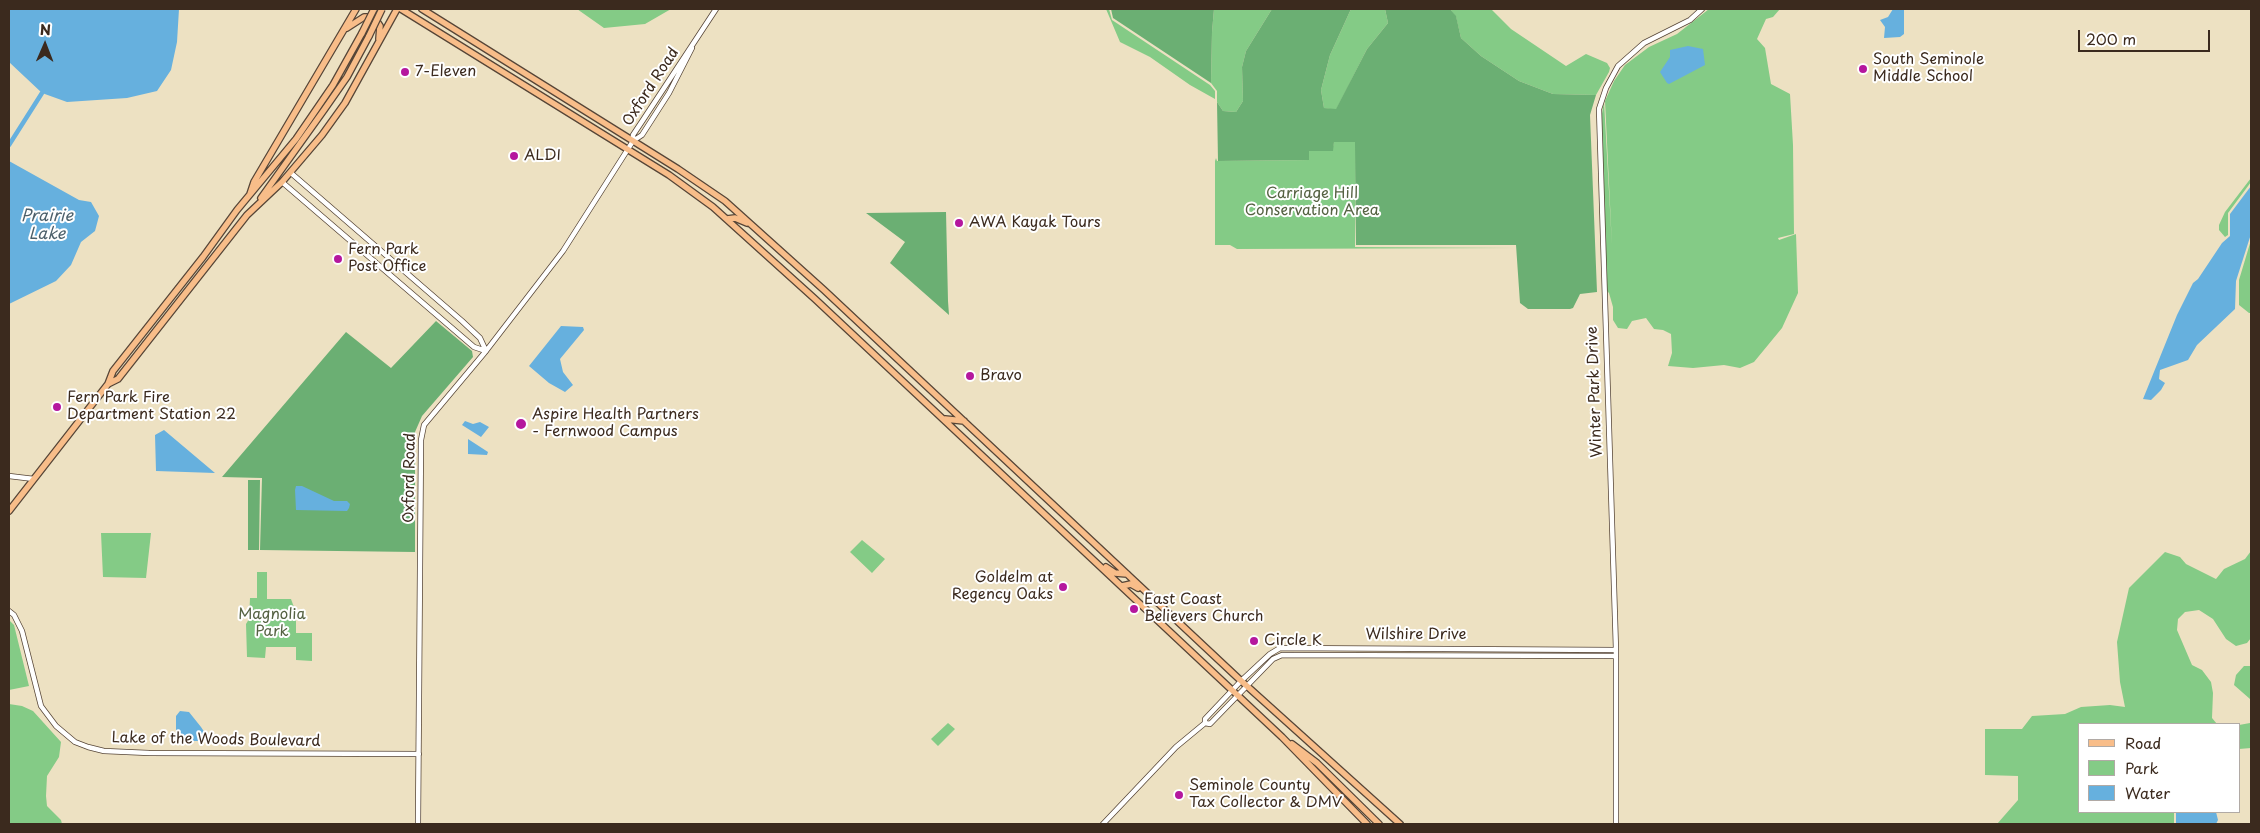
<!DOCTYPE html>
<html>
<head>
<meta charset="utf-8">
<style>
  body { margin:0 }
  #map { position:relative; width:2260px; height:833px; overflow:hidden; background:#ede1c2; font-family:"Playpen Sans",sans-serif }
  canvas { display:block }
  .frame { position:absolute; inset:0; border:10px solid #3b2a1e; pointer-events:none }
  .legend { position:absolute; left:2078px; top:723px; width:162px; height:90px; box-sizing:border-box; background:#fff; border:1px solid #b1aaa5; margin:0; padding:6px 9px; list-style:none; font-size:15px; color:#3b2a1e }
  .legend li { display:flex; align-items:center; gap:10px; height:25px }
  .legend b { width:25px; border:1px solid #b1aaa5 }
  .north { position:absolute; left:20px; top:20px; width:50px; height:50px; -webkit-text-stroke:4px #fff; paint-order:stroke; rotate:1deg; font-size:14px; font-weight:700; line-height:20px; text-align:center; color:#3b2a1e }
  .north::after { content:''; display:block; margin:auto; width:18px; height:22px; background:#3b2a1e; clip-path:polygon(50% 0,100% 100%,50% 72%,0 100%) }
  .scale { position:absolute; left:2078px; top:30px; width:132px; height:22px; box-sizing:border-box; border:2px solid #3b2a1e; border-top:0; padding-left:6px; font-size:15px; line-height:18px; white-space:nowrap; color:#3b2a1e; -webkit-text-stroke:4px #fff; paint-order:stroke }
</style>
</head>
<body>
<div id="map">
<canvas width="2260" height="833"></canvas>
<div class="frame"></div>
<ul class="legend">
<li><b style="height:6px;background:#f8bd89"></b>Road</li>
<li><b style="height:14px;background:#84cb86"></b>Park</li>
<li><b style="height:14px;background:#66b0de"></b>Water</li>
</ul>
<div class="north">N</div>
<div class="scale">200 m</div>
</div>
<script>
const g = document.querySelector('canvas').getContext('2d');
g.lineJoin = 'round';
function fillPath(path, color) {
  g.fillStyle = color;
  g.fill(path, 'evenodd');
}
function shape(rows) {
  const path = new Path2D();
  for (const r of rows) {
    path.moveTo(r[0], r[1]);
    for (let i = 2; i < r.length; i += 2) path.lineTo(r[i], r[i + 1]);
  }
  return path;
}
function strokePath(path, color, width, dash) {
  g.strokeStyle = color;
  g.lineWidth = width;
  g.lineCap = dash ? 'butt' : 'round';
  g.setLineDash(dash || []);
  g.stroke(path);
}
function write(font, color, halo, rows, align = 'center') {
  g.font = font + ' "Playpen Sans",sans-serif';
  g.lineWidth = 4;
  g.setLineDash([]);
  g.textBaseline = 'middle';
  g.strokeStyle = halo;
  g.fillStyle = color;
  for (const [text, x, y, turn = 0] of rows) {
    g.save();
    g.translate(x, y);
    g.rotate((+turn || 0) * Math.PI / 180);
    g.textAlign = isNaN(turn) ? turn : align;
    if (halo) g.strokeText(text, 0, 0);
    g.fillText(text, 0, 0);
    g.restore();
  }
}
const green = shape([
  [577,9,671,9,645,24,604,28],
  [1106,9,1109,9,1112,20,1210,85,1215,91,1215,99,1190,85,1150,57,1120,42],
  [1214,9,1272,9,1246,51,1242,67,1243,101,1236,112,1223,111,1217,102,1217,91,1211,83,1212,32],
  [1351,9,1385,9,1388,23,1367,49,1336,110,1324,108,1321,90,1330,55],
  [1450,9,1491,9,1511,29,1566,66,1586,54,1607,63,1610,68,1609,72,1596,95,1553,94,1519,81,1481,56,1461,38,1456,17],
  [1709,9,1780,9,1773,17,1766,19,1757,39,1765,48,1771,84,1790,94,1793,145,1794,234,1778,238,1779,240,1796,234,1798,293,1782,328,1754,362,1740,368,1724,365,1693,368,1668,366,1672,353,1671,334,1663,330,1654,329,1646,318,1632,321,1627,329,1618,328,1613,320,1613,307,1609,293,1607,291,1601,120,1604,101,1612,246,1605,101,1614,81,1625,65,1649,47,1677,34],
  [1334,142,1356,142,1355,247,1515,248,1237,249,1230,245,1215,245,1215,161,1216,158,1217,161,1309,160,1309,151,1332,151],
  [2251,178,2251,182,2228,213,2228,235,2225,237,2219,230,2219,225,2225,212],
  [2251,240,2251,313,2249,313,2239,305,2239,280],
  [101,533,151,533,146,578,103,577],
  [862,540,885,559,872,573,850,552],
  [2251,551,2251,638,2247,643,2236,646,2226,639,2213,619,2199,610,2185,612,2178,619,2177,630,2192,665,2202,670,2211,682,2213,693,2212,718,2217,724,2079,724,2079,812,2174,812,2174,824,1997,824,2018,800,2018,776,1985,775,1985,729,2022,729,2032,716,2065,714,2081,707,2110,705,2125,707,2120,682,2117,642,2129,588,2165,552,2180,557,2186,564,2216,579,2224,569,2245,559],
  [257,572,267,572,267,599,291,599,296,613,296,633,312,633,312,661,296,660,296,647,266,647,265,658,247,657,246,624,249,619,250,598,257,598],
  [9,620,14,625,29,686,9,690],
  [2244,666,2251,666,2251,704,2250,699,2234,685,2236,675],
  [9,704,22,706,33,711,61,742,59,757,47,776,46,796,47,806,61,820,62,824,9,824],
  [948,723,955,729,938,746,931,739],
  [2250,723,2251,748,2239,749,2239,725]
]);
const forest = shape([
  [1111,9,1214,9,1212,32,1211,83,1113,18],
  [1272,9,1351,9,1330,55,1321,90,1324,108,1336,109,1367,49,1388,23,1385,9,1450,9,1456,16,1461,38,1481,56,1519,81,1553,94,1596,95,1590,115,1597,292,1580,294,1573,308,1570,309,1528,309,1520,303,1516,245,1356,245,1355,142,1334,142,1333,151,1309,151,1309,160,1218,161,1217,102,1223,111,1236,112,1243,101,1242,67,1246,51],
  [946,212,948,301,949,315,890,263,905,242,866,213],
  [436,321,472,351,473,357,422,416,415,432,415,552,260,550,262,478,222,477,346,332,391,368],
  [248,480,260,480,259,550,248,550]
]);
const water = shape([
  [9,9,179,9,177,42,171,70,157,91,127,98,67,102,42,93,9,62],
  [1893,9,1904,9,1904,34,1900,37,1884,38,1885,27,1880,20,1888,17],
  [1688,46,1703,49,1705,65,1669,84,1667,83,1660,72,1670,57,1670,50],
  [9,161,79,200,91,202,99,216,95,231,81,242,71,265,56,281,9,304],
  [2251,186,2251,234,2236,281,2235,309,2197,345,2188,360,2160,370,2159,379,2165,383,2161,390,2151,400,2143,399,2177,315,2193,283,2198,279,2222,243,2230,236,2230,214],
  [561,326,583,327,584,330,560,359,563,372,573,385,565,392,549,383,529,366],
  [465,421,473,424,480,422,489,427,481,437,462,425],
  [164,430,215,473,156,471,155,435],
  [468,439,488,452,487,455,468,454],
  [296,486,302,486,334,501,347,501,350,504,349,508,347,511,296,510,295,490],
  [180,711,189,712,201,727,205,733,203,741,179,741,176,738,176,716],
  [2176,812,2216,812,2218,820,2216,824,2176,824]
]);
const canal = shape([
  [9,145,42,93]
]);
const tertiary = shape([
  [633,141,633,135,643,120,716,9],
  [291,173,462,321,480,338,486,351],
  [282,182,474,347,486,351],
  [9,476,34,479],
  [9,611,14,615,22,631,41,706,56,726,75,742,88,747,104,751,149,753,419,754],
  [1205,723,1210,724,1273,659,1282,655,1616,656],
  [418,824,421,440,424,425,486,351,563,251,628,149,633,141,642,135,669,93,692,48],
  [1103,824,1176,747,1205,723,1205,719,1241,681,1270,654,1280,648,1616,650],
  [1616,824,1616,650,1599,109,1606,88,1618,66,1644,43,1690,20,1702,9]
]);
const primary = shape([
  [401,9,669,175,713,207,815,299,1282,737,1367,824],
  [422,9,678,169,725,201,824,290,1238,678,1400,824],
  [347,28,364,17,374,17,380,26,379,39],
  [250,194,254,182,356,9],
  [261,198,324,110,347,77,369,36],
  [727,219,735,218,747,223],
  [108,384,118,379,247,215,282,182,322,135,345,103,397,9],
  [945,419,964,421],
  [9,511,108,384,113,371,203,257,237,210,296,139,333,85,362,33],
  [1106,567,1115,573,1127,574],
  [1122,586,1131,584,1138,588],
  [1292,744,1317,763,1379,824]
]);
const primaryBridge = shape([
  [362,33,374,9],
  [369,36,382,9]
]);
const markers = [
  [1863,69,5,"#b5179e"],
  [405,72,5,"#b5179e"],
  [514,156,5,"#b5179e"],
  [959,223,5,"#b5179e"],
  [338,259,5,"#b5179e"],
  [970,376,5,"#b5179e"],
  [57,407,5,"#b5179e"],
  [521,424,6,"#b5179e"],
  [1063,587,5,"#b5179e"],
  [1134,609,5,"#b5179e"],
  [1254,641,5,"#b5179e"],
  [1179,795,5,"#b5179e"]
];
const poiNames = [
  ["South Seminole",1873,60],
  ["Middle School",1873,77],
  ["7-Eleven",415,72],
  ["ALDI",524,156],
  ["AWA Kayak Tours",969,223],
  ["Fern Park",348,250],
  ["Post Office",348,267],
  ["Bravo",980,376],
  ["Fern Park Fire",67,398],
  ["Department Station 22",67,415],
  ["Aspire Health Partners",532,415],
  ["- Fernwood Campus",532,432],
  ["Goldelm at",1053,578,"right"],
  ["Regency Oaks",1053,595,"right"],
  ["East Coast",1144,600],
  ["Believers Church",1144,617],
  ["Circle K",1264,641],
  ["Seminole County",1189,786],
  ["Tax Collector & DMV",1189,803]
];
const streetNames = [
  ["Oxford Road",651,87,-57],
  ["Winter Park Drive",1595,392,-92],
  ["Oxford Road",410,478,-89],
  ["Wilshire Drive",1416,635],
  ["Lake of the Woods Boulevard",216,740,1]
];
const parkNames = [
  ["Carriage Hill",1312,194],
  ["Conservation Area",1312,211],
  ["Magnolia",272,615],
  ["Park",272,632]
];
const waterNames = [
  ["Prairie",47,217],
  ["Lake",47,235]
];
fillPath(green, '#84cb86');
fillPath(forest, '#6baf73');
fillPath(water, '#66b0de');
strokePath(canal, '#66b0de', 4.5);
strokePath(tertiary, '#564537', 6);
strokePath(primary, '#564537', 8);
strokePath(tertiary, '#fff', 4.5);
strokePath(primary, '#f8bd89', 5.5);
strokePath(primaryBridge, '#564537', 8, []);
strokePath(primaryBridge, '#f8bd89', 5.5);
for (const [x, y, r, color] of markers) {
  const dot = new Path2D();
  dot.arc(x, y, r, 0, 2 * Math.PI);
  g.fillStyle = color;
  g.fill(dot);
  strokePath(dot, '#fff', 2);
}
write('15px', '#3b2a1e', '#fff', poiNames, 'left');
write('15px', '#3b2a1e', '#fff', streetNames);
write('15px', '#556242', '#fff', parkNames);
write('italic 16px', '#4c606b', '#fff', waterNames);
</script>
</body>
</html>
